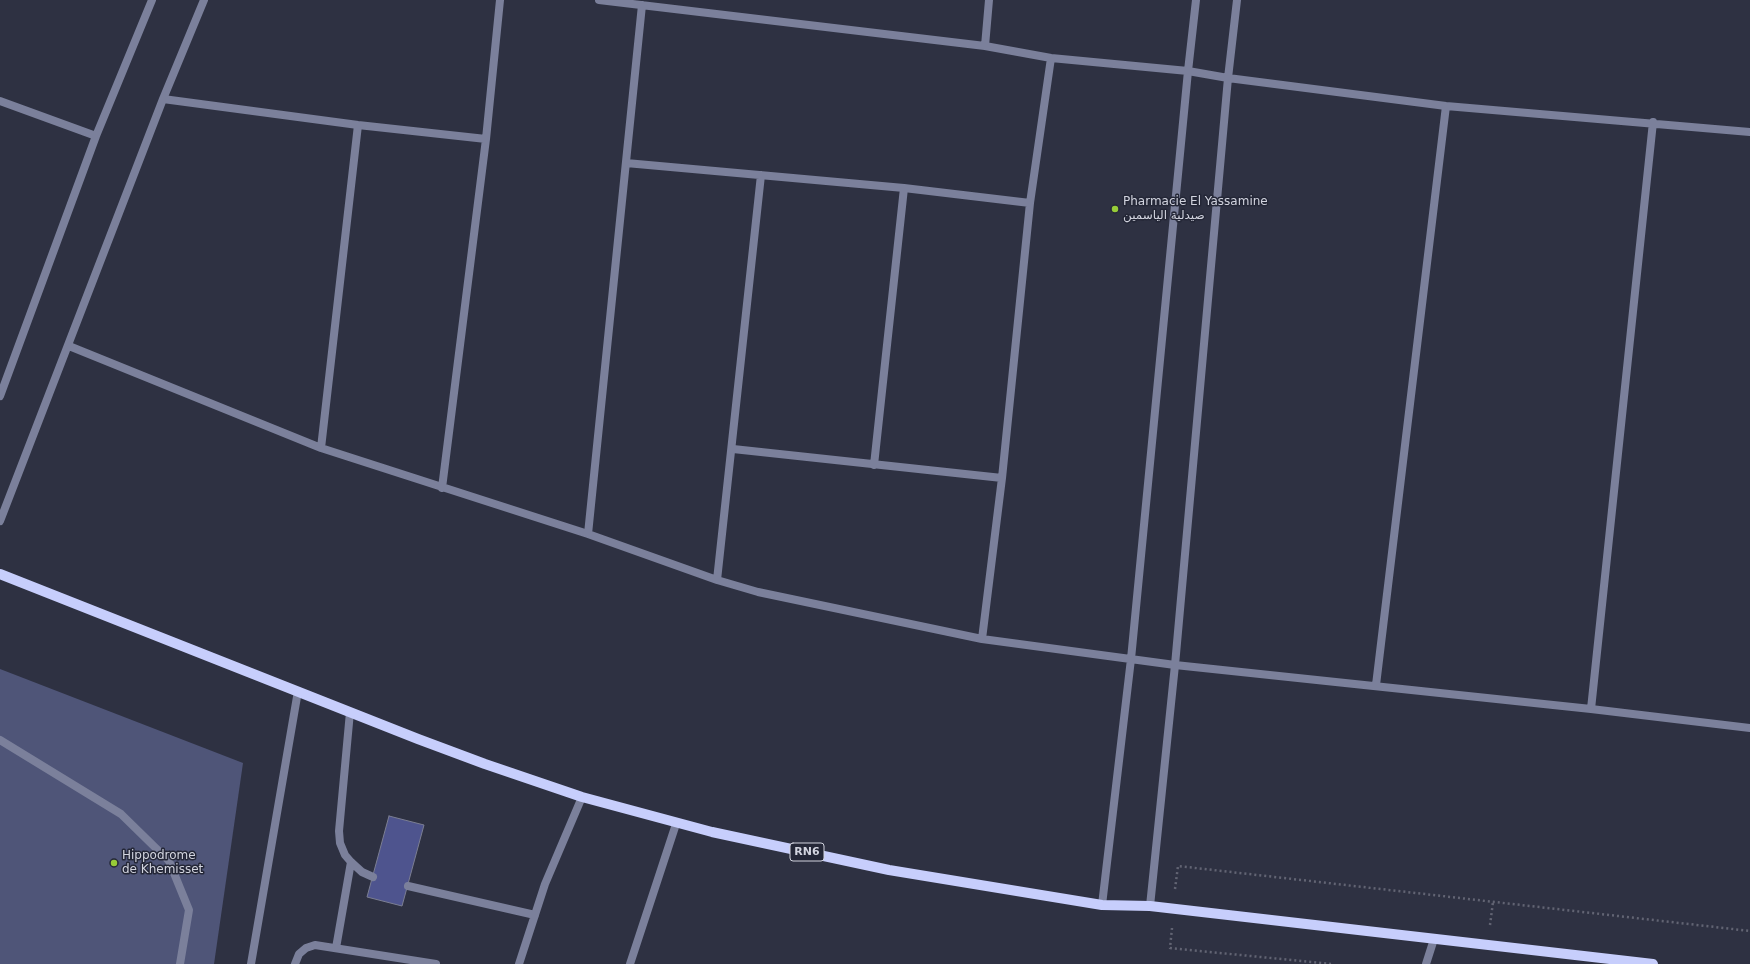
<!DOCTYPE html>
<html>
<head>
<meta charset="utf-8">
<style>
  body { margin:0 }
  canvas { display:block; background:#2e3142 }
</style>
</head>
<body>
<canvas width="1750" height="964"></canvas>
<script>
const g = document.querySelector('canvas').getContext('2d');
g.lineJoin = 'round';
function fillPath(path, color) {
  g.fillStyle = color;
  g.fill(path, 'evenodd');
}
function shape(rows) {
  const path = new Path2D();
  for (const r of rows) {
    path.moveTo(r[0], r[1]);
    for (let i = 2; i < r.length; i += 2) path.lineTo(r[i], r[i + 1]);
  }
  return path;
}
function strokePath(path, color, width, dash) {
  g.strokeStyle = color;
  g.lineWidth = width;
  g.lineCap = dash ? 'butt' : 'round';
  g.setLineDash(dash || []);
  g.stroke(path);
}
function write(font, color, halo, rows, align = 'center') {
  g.font = font + ' "DejaVu Sans",Vazirmatn,sans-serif';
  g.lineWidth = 3;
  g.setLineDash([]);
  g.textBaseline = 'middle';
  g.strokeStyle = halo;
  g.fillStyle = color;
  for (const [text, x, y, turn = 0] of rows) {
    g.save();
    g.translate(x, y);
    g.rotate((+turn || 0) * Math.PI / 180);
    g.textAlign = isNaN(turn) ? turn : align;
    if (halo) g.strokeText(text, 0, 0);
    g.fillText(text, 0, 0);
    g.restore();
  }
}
const green = shape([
  [0,669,243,763,214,964,0,964]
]);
const building = shape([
  [389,816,424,825,402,906,367,897,389,816]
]);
const path = shape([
  [1175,889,1178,866,1750,931],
  [1490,925,1493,902],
  [1172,928,1170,948,1331,964]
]);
const service = shape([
  [0,101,96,136],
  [0,396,96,136,152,0],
  [350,712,339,831,340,843,345,855,351,862,362,872,373,877],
  [0,740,121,814,169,861,189,910,180,964],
  [408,886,535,915],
  [336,948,351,862],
  [295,964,299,954,306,948,315,945,436,964],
  [519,964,545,884,582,797]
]);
const minor = shape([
  [599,0,985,46,1051,58,1188,71,1228,78,1446,106,1750,132],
  [985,46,989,0],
  [163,99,358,125,486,139],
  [626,163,904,188,1030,203],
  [69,346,321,448,588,534,717,580,758,592,982,639,1175,665,1591,709,1750,728],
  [321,448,358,125],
  [733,449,1002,478],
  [874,465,904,188],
  [442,488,486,139,500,0],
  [0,521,163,99,204,0],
  [588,534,642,5],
  [717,580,761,175],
  [982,639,1002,478,1030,203,1051,58],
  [1376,685,1446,106],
  [1591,709,1653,122],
  [1102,905,1131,659,1188,71,1196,0],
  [1150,906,1175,665,1228,78,1237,0],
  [251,964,298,691],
  [630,964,676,824],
  [1426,964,1434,939]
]);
const primary = shape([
  [0,574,418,739,485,764,582,797,712,832,889,870,1102,905,1150,906,1653,964]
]);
const markers = [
  [1115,209,4,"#97cc38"],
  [114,863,4,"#97cc38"]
];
const shields = [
  [807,852,34]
];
const shieldNames = [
  ["RN6",807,852]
];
const poiNames = [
  ["Pharmacie El Yassamine",1123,202],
  ["صيدلية الياسمين",1123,216],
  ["Hippodrome",122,856],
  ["de Khemisset",122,870]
];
fillPath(green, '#4f5578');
fillPath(building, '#4e548e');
strokePath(building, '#7b7e92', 1);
strokePath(path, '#626473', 2.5, [2, 3]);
strokePath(service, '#7b809b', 8);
strokePath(minor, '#7b809b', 8);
strokePath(primary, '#c7cefc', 10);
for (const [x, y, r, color] of markers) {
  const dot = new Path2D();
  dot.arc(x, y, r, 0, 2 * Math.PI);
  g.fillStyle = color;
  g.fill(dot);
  strokePath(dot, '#242737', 1.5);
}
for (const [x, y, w] of shields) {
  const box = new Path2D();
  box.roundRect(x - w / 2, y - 9, w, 18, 3);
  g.fillStyle = '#242737';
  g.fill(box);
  strokePath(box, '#d2d4df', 1);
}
write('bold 11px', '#d2d4df', null, shieldNames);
write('12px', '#d2d4df', '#242737', poiNames, 'left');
</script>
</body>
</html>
